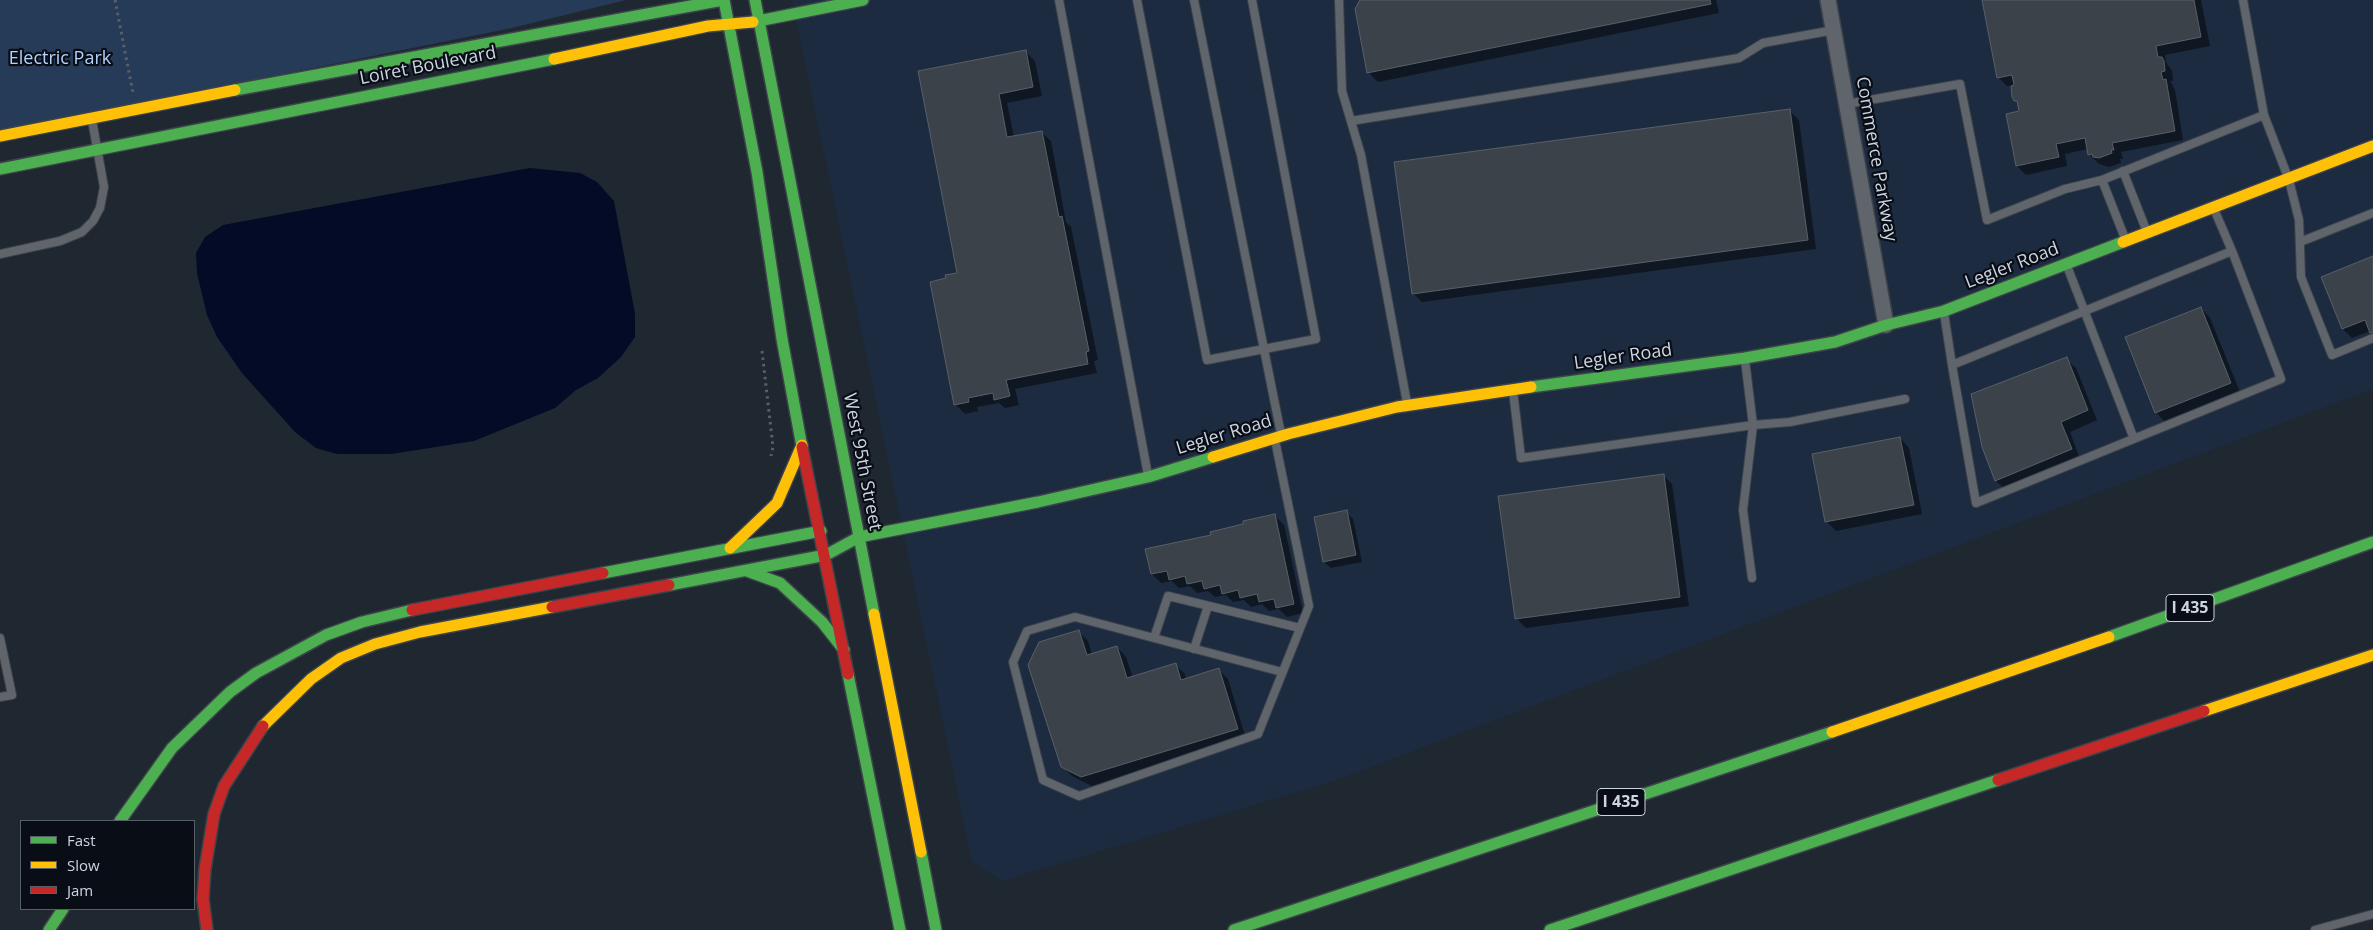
<!DOCTYPE html>
<html>
<head>
<meta charset="utf-8">
<style>
  body { margin:0 }
  #map { position:relative; width:2373px; height:930px; overflow:hidden; background:#1f2730; font-family:"Open Sans",sans-serif }
  canvas { display:block }
  .legend { position:absolute; left:20px; top:820px; width:175px; height:90px; box-sizing:border-box; background:#090e16; border:1px solid #575e67; margin:0; padding:6px 9px; list-style:none; font-size:15px; color:#cdd5e1 }
  .legend li { display:flex; align-items:center; gap:10px; height:25px }
  .legend b { width:25px; border:1px solid #575e67 }
</style>
</head>
<body>
<div id="map">
<canvas width="2373" height="930"></canvas>
<ul class="legend">
<li><b style="height:6px;background:#4caf50"></b>Fast</li>
<li><b style="height:6px;background:#ffc107"></b>Slow</li>
<li><b style="height:6px;background:#c62828"></b>Jam</li>
</ul>
</div>
<script>
const g = document.querySelector('canvas').getContext('2d');
g.lineJoin = 'round';
function fillPath(path, color) {
  g.fillStyle = color;
  g.fill(path, 'evenodd');
}
function shape(rows) {
  const path = new Path2D();
  for (const r of rows) {
    path.moveTo(r[0], r[1]);
    for (let i = 2; i < r.length; i += 2) path.lineTo(r[i], r[i + 1]);
  }
  return path;
}
function strokePath(path, color, width, dash) {
  g.strokeStyle = color;
  g.lineWidth = width;
  g.lineCap = dash ? 'butt' : 'round';
  g.setLineDash(dash || []);
  g.stroke(path);
}
function write(font, color, halo, rows, align = 'center') {
  g.font = font + ' "Open Sans",sans-serif';
  g.lineWidth = 4.5;
  g.setLineDash([]);
  g.textBaseline = 'middle';
  g.strokeStyle = halo;
  g.fillStyle = color;
  for (const [text, x, y, turn = 0] of rows) {
    g.save();
    g.translate(x, y);
    g.rotate((+turn || 0) * Math.PI / 180);
    g.textAlign = isNaN(turn) ? turn : align;
    if (halo) g.strokeText(text, 0, 0);
    g.fillText(text, 0, 0);
    g.restore();
  }
}
const built = shape([
  [792,0,2373,0,2373,389,1334,781,1002,881,972,862]
]);
const green = shape([
  [0,0,626,0,512,28,0,131]
]);
const water = shape([
  [530,168,580,173,597,182,614,201,635,314,635,337,621,357,598,378,576,390,555,408,474,441,391,454,337,454,316,448,295,432,242,373,217,337,207,315,197,273,196,253,205,237,223,225]
]);
const shadow = shape([
  [1362,0,1716,0,1719,13,1378,82,1369,73],
  [1983,0,2201,0,2210,46,2165,55,2166,62,2172,71,2173,81,2170,81,2175,90,2183,140,2121,152,2123,159,2120,159,2121,163,2109,167,2099,164,2089,154,2088,149,2065,154,2067,166,2026,175,2017,166,2007,115,2021,112,2019,105,2013,96,2012,86,2007,86,1998,77],
  [1025,51,1035,61,1042,96,1007,103,1014,137,1041,132,1051,141,1066,222,1071,227,1098,360,1094,361,1097,373,1015,389,1019,405,1005,408,999,403,977,407,978,411,965,414,955,404,948,279,959,274,919,72],
  [1789,110,1799,120,1816,249,1422,302,1413,293],
  [2373,257,2373,334,2370,331,2352,338,2343,329,2323,278],
  [2201,308,2210,318,2240,392,2165,422,2156,412],
  [2066,359,2076,368,2097,420,2070,432,2080,459,2006,490,1996,481,1983,447],
  [1900,438,1909,448,1922,514,1836,531,1826,521],
  [1663,475,1672,484,1689,606,1526,628,1516,618],
  [1346,512,1353,519,1362,562,1331,568,1324,562],
  [1274,515,1284,525,1303,613,1287,617,1279,609,1269,611,1262,604,1251,607,1244,600,1233,602,1226,595,1215,597,1208,591,1197,593,1190,586,1179,588,1172,581,1161,583,1152,574,1213,536],
  [1078,631,1088,641,1092,655,1117,647,1126,657,1133,678,1175,665,1185,674,1186,680,1219,670,1228,679,1246,739,1092,786,1072,776,1062,766]
]);
const building = shape([
  [1360,0,1710,0,1711,4,1367,73,1355,9,1360,0],
  [1982,0,2194,0,2201,37,2156,46,2158,57,2162,57,2164,61,2165,71,2161,72,2163,80,2166,79,2175,131,2112,143,2114,150,2111,150,2112,153,2099,158,2093,157,2092,154,2088,155,2085,138,2056,144,2059,157,2016,166,2006,114,2019,111,2017,101,2014,101,2012,97,2011,86,2014,85,2012,75,1997,78,1982,0],
  [1026,50,1033,87,999,94,1007,137,1042,131,1059,217,1062,216,1089,351,1086,352,1088,364,1006,380,1010,396,994,400,993,393,968,398,969,402,954,405,930,282,946,278,945,275,957,273,918,71,1026,50],
  [1790,109,1808,240,1412,294,1394,162,1790,109],
  [2373,256,2373,332,2370,333,2365,320,2342,329,2321,277,2373,256],
  [2201,307,2231,383,2155,413,2125,337,2201,307],
  [2067,357,2088,410,2061,422,2072,449,1995,481,1982,447,1971,394,2067,357],
  [1900,437,1914,505,1825,522,1812,454,1900,437],
  [1664,474,1680,597,1515,619,1498,496,1664,474],
  [1347,510,1356,555,1323,562,1314,517,1347,510],
  [1275,514,1294,604,1276,608,1274,599,1259,602,1257,594,1240,598,1238,590,1222,594,1220,585,1204,589,1202,581,1187,584,1185,576,1169,580,1167,571,1151,574,1145,549,1211,535,1210,532,1243,524,1243,521,1275,514],
  [1079,630,1087,655,1117,646,1127,678,1176,663,1181,680,1219,668,1238,729,1081,777,1061,767,1028,665,1039,642,1079,630]
]);
const path = shape([
  [115,0,133,93],
  [762,351,773,447,771,456]
]);
const lane = shape([
  [1059,0,1148,475],
  [1137,0,1207,360,1316,339,1252,0],
  [1194,0,1281,434],
  [1339,0,1342,91,1361,155,1407,403],
  [2243,0,2264,115,2289,180,2299,220,2301,277,2332,355,2373,338],
  [1847,104,1960,84,1987,220,2065,189,2102,180,2264,115],
  [1351,121,1739,58,1763,43,1834,30],
  [2123,171,2147,232],
  [2102,180,2126,241],
  [2300,242,2373,213],
  [0,254,60,241,82,232,93,221,100,208,104,187,92,120],
  [2067,266,2134,439],
  [1944,313,1952,365,2232,251,2214,209],
  [1952,365,1976,503,2281,379,2232,251],
  [1513,391,1521,458,1753,425,1745,360],
  [1275,440,1309,606,1258,734,1079,796,1043,780,1013,662,1027,631,1075,617,1282,672],
  [1752,578,1743,510,1753,425,1790,422,1905,399],
  [0,638,12,695,0,697],
  [1154,638,1168,596,1300,628],
  [1194,649,1208,606],
  [2315,930,2373,914]
]);
const street = shape([
  [1828,0,1886,325]
]);
const fast = shape([
  [724,0,757,172,782,339,802,447],
  [755,0,874,614],
  [753,22,863,0],
  [235,90,723,0],
  [0,169,554,59],
  [1531,387,1745,358,1835,342,1886,325,1944,311,2123,242],
  [826,555,859,537,1038,502,1148,477,1213,457],
  [747,571,780,583,822,622,844,650],
  [603,573,821,531],
  [669,585,826,555],
  [2109,637,2373,542],
  [848,674,900,930],
  [120,821,172,748,230,692,256,673,326,635,362,622,412,610],
  [921,852,936,930],
  [49,930,63,909],
  [1234,930,1832,732],
  [1550,930,1998,780]
]);
const slow = shape([
  [554,59,708,26,753,22],
  [0,136,235,90],
  [2123,242,2373,146],
  [1213,457,1288,434,1397,407,1531,387],
  [730,548,777,503,802,445],
  [874,614,921,852],
  [2204,711,2373,655],
  [263,726,311,679,341,658,375,644,420,632,552,607],
  [1832,732,2109,637]
]);
const jam = shape([
  [802,447,848,674],
  [552,607,669,585],
  [412,610,603,573],
  [1998,780,2204,711],
  [207,930,203,899,205,869,214,814,224,786,263,726]
]);
const shields = [
  [2190,608,48],
  [1621,802,48]
];
const shieldNames = [
  ["I 435",2190,608],
  ["I 435",1621,802]
];
const parkNames = [
  ["Electric Park",60,59]
];
const streetNames = [
  ["Loiret Boulevard",428,66,-11],
  ["Commerce Parkway",1876,159,80],
  ["Legler Road",2012,266,-21],
  ["Legler Road",1623,357,-8],
  ["Legler Road",1224,435,-17],
  ["West 95th Street",862,462,79]
];
fillPath(built, '#1c2b40');
fillPath(green, '#263b58');
fillPath(water, '#030b27');
fillPath(shadow, '#0007');
fillPath(building, '#3b424a');
strokePath(building, '#585f67', 1);
strokePath(lane, '#3d434b', 10);
strokePath(street, '#3d434b', 18);
strokePath(fast, '#3d434b', 14);
strokePath(slow, '#3d434b', 14);
strokePath(jam, '#3d434b', 14);
strokePath(path, '#5b6067', 3, [2.5, 4]);
strokePath(lane, '#60656c', 8);
strokePath(street, '#60656c', 15);
strokePath(fast, '#4caf50', 11);
strokePath(slow, '#ffc107', 11);
strokePath(jam, '#c62828', 11);
for (const [x, y, w] of shields) {
  const box = new Path2D();
  box.roundRect(x - w / 2, y - 13.5, w, 27, 4);
  g.fillStyle = '#090e16';
  g.fill(box);
  strokePath(box, '#cdd5e1', 1);
}
write('bold 16px', '#cdd5e1', null, shieldNames);
write('18px', '#b2d2fc', '#090e16', parkNames);
write('18px', '#cdd5e1', '#090e16', streetNames);
</script>
</body>
</html>
